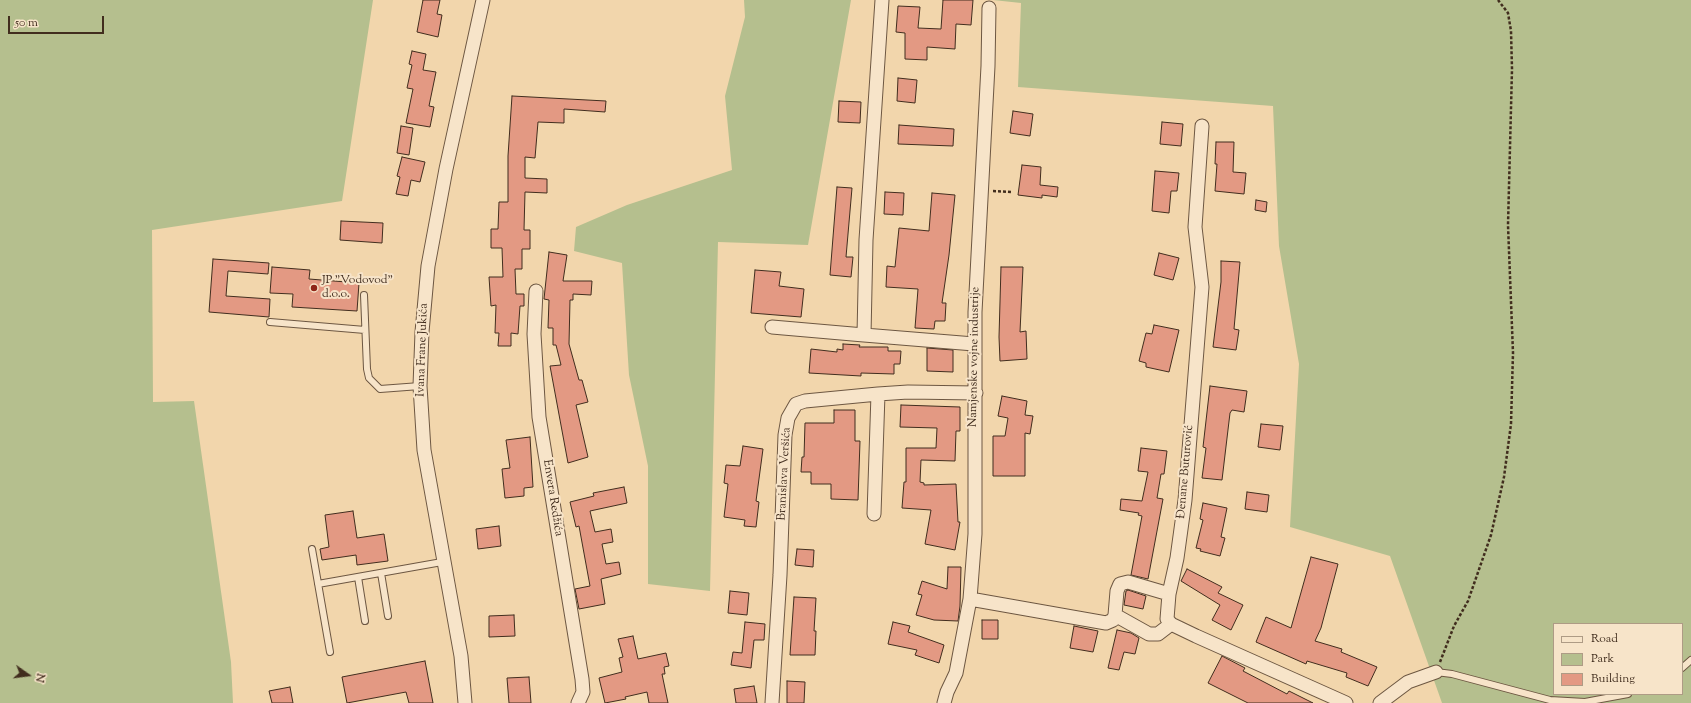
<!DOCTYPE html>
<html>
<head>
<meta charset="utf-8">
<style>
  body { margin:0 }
  #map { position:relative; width:1691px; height:703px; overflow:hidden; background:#f2d6ac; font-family:"Sorts Mill Goudy",serif }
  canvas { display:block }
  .legend { position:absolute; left:1553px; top:623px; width:130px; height:72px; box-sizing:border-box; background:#f7e4c9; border:1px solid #ae9b85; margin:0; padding:5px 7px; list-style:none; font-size:12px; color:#412d1e }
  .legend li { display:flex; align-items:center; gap:8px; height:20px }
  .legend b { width:20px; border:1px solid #ae9b85 }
  .north { position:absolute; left:8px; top:655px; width:40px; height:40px; -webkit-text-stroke:3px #f7e4c9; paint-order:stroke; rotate:104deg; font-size:11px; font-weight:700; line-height:16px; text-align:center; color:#412d1e }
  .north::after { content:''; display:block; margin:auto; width:14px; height:18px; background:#412d1e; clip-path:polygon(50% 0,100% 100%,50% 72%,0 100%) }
  .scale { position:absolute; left:8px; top:16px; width:96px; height:18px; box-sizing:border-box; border:2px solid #412d1e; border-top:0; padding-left:5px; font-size:12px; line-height:14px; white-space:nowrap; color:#412d1e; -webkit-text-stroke:3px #f7e4c9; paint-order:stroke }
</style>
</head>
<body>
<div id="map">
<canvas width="1691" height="703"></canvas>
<ul class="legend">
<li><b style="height:5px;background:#f7e4c9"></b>Road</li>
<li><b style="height:11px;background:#b5bf8e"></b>Park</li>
<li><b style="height:11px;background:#e39983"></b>Building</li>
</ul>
<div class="north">N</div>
<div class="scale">50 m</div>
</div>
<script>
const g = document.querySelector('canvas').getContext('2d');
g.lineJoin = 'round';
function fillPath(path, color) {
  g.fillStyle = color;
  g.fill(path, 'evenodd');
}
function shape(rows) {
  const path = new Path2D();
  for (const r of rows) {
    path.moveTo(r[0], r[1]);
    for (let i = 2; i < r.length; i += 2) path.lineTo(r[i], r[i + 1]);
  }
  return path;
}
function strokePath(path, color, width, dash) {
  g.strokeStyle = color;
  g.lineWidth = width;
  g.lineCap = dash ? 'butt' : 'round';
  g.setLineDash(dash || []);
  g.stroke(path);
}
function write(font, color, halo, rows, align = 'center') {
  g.font = font + ' "Sorts Mill Goudy",serif';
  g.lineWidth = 4;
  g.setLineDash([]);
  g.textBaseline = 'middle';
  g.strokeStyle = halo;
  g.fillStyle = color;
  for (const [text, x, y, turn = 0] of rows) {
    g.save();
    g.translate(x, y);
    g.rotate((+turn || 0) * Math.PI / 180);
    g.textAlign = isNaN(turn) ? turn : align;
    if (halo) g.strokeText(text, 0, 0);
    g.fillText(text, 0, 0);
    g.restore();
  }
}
const green = shape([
  [0,0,373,0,342,201,152,230,153,402,194,401,231,662,233,703,0,703],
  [744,0,851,0,808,245,718,242,710,591,648,584,648,466,629,375,622,263,574,251,576,227,627,205,732,170,725,96,745,17],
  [993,0,1691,0,1691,703,1442,703,1390,556,1290,527,1299,364,1279,246,1273,106,1018,87,1021,3],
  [1554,624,1682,624,1682,694,1554,694]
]);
const building = shape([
  [423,0,440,0,437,14,442,15,438,37,417,32,423,0],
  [943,0,973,0,971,25,956,24,955,49,927,47,927,60,905,59,905,33,896,32,898,6,920,7,918,28,941,29,943,0],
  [412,51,426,54,423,70,436,72,429,106,434,107,430,127,406,123,413,89,407,88,412,65,409,64,412,51],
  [898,78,917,80,915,103,897,101,898,78],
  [512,96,606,101,605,112,564,109,564,123,538,122,535,158,525,157,525,178,547,179,547,193,525,192,524,230,530,230,530,249,522,249,522,269,515,269,516,294,524,294,524,306,520,306,518,334,511,333,511,346,498,346,499,333,495,333,496,305,491,306,489,277,503,277,502,248,491,248,491,229,498,229,499,202,508,202,508,156,512,96],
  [839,101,861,102,860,123,838,122,839,101],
  [1013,111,1033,114,1030,136,1010,133,1013,111],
  [1162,122,1183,124,1181,146,1160,144,1162,122],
  [899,125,954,129,953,146,898,144,899,125],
  [401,126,413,128,409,155,397,153,401,126],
  [1216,142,1234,142,1233,172,1246,173,1244,194,1215,191,1217,164,1215,164,1216,142],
  [402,157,425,162,420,182,411,180,408,196,396,194,400,177,397,176,402,157],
  [1022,165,1041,167,1040,185,1058,187,1057,197,1042,195,1042,198,1018,195,1022,165],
  [1155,171,1179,173,1177,191,1171,191,1169,213,1152,211,1155,171],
  [837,187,852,188,846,257,853,257,851,277,830,275,837,187],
  [885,192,904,193,903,215,884,214,885,192],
  [932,193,955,195,949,255,942,303,946,303,945,321,935,321,934,329,915,328,918,289,886,287,887,266,895,267,899,228,929,231,932,193],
  [1256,200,1267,202,1266,212,1255,210,1256,200],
  [341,221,383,223,382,243,340,240,341,221],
  [549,252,567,255,563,281,592,281,591,295,573,294,573,300,570,300,569,344,579,380,582,380,588,402,576,405,588,457,568,463,550,366,561,365,556,345,553,345,553,328,548,328,549,300,544,299,549,252],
  [1159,253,1179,258,1173,280,1154,275,1159,253],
  [213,259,269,263,268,274,228,271,226,296,270,299,269,317,209,312,213,259],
  [1221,261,1240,262,1234,329,1239,330,1236,350,1213,347,1221,282,1221,261],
  [272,267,310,270,309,279,359,283,357,311,292,307,293,294,270,293,272,267],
  [1001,267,1023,267,1020,332,1026,331,1027,359,1000,361,999,337,1001,267],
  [755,270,781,272,779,286,804,289,801,317,751,313,755,270],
  [1154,325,1179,330,1169,372,1146,367,1146,363,1139,361,1146,333,1152,334,1154,325],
  [843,344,860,345,859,347,888,347,888,351,901,351,900,364,894,364,894,374,861,373,861,376,809,373,811,349,837,352,837,349,843,350,843,344],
  [927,348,953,350,953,372,927,371,927,348],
  [1210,386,1247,391,1244,412,1232,410,1230,413,1222,480,1202,478,1206,448,1203,447,1210,386],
  [1002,396,1027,401,1025,415,1033,416,1030,434,1025,433,1025,476,993,476,993,436,1005,436,1008,418,998,416,1002,396],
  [901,405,960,407,960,431,956,431,955,461,921,460,920,482,924,483,924,485,956,484,958,522,960,522,955,550,925,544,931,510,902,508,904,482,906,482,906,448,936,448,937,428,900,427,901,405],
  [834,410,855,410,855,441,860,441,858,500,831,499,831,484,811,484,811,472,801,472,802,457,804,457,805,423,834,423,834,410],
  [1261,424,1283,426,1280,450,1258,447,1261,424],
  [530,437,533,487,524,488,524,496,505,498,502,469,510,468,506,440,530,437],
  [743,446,763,449,756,501,759,502,756,527,744,526,745,520,724,517,728,484,724,483,726,465,740,466,743,446],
  [1141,448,1167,451,1164,474,1161,474,1157,498,1163,499,1148,579,1131,575,1142,516,1138,515,1139,513,1120,510,1121,499,1142,501,1148,472,1138,471,1141,448],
  [624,487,627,503,590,511,595,532,611,529,613,542,602,544,606,564,619,562,621,574,601,579,605,604,579,609,575,589,590,586,579,526,576,527,570,502,594,496,593,493,624,487],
  [1247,492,1269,495,1267,512,1245,509,1247,492],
  [1203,503,1227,508,1221,537,1225,538,1220,556,1200,551,1201,549,1196,548,1203,520,1200,519,1203,503],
  [353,511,357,538,384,534,388,561,357,565,356,555,322,560,320,549,329,547,325,515,353,511],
  [499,526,501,546,478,549,476,529,499,526],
  [797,549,814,550,813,567,795,565,797,549],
  [1311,557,1338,564,1321,628,1315,641,1342,649,1341,652,1377,667,1368,686,1346,677,1347,673,1307,661,1306,664,1256,642,1266,617,1291,628,1311,557],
  [948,567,961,567,960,606,958,621,934,620,916,615,922,595,918,594,922,581,947,589,948,567],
  [1187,569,1222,587,1218,593,1243,605,1231,630,1212,620,1220,605,1181,581,1187,569],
  [1128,590,1146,596,1143,609,1124,605,1126,591,1128,590],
  [730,591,749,593,747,615,728,613,730,591],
  [794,597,816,598,814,631,816,631,815,655,790,655,794,597],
  [514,615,515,636,489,637,489,616,514,615],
  [982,620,998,620,998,639,982,639,982,620],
  [745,622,765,624,764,640,754,640,751,668,731,665,733,652,742,653,745,622],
  [893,622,910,626,908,632,944,645,939,663,915,655,917,650,888,644,893,622],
  [1074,626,1098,631,1093,652,1070,648,1074,626],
  [1117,630,1131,633,1139,638,1135,654,1124,652,1119,670,1108,668,1117,630],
  [633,636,638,659,666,653,669,666,664,667,665,674,662,674,668,703,649,703,647,692,625,697,626,699,605,703,599,678,622,672,619,658,623,657,618,639,633,636],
  [1222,656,1245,668,1243,671,1287,694,1289,691,1313,703,1248,703,1208,683,1222,656],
  [425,661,433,703,409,703,406,692,347,703,342,677,425,661],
  [529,677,531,703,509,703,507,678,529,677],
  [787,681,805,682,804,703,787,703,787,681],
  [754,686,757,703,736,703,734,689,754,686],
  [290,687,293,703,272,703,269,691,290,687]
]);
const path = shape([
  [993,191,1011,192],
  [1440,662,1454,626,1468,601,1491,535,1504,477,1511,424,1513,353,1508,225,1512,69,1511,31,1508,13,1498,0]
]);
const lane = shape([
  [364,295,367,369,369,378,380,389,420,386],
  [270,322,365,330],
  [312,549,330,652],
  [381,573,388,616],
  [358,577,365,621],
  [318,584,442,562],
  [1682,668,1691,660],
  [1436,672,1452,674,1550,700,1585,702,1628,694]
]);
const street = shape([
  [882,0,866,240,864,335,974,344],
  [1202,126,1195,227,1202,287,1185,500,1177,558,1169,594,1167,619,1171,624,1196,636,1346,703],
  [536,291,534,334,539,417,582,679,583,692,578,703],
  [772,327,864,335],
  [874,514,878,394],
  [970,599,1106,623,1113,620,1115,615,1117,591,1120,584,1128,582,1169,594],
  [1115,615,1149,634,1158,634,1171,624],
  [465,703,461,656,424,450,420,386,422,332,428,266,446,169,483,0],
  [772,703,780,575,785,435,788,418,796,404,805,401,878,394,908,392,976,393],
  [944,703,947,692,956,673,970,599,975,534,975,312,988,66,989,8],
  [1380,703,1408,682,1436,672]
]);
const markers = [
  [314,288,4,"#8f2418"]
];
const poiNames = [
  ["JP \"Vodovod\"",322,281],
  ["d.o.o.",322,295]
];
const streetNames = [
  ["Ivana Frane Jukića",423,350,-88],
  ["Namjenske vojne industrije",975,357,-89],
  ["Đenane Buturović",1186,472,-85],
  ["Branislava Veršića",785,474,-87],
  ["Envera Redžića",552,498,81]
];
fillPath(green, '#b5bf8e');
fillPath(building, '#e39983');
strokePath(building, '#412d1e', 1);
strokePath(lane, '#6d5742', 8);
strokePath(street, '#6d5742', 15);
strokePath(path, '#412d1e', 2.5, [3, 2]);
strokePath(lane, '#f7e4c9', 6);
strokePath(street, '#f7e4c9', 13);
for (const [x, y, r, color] of markers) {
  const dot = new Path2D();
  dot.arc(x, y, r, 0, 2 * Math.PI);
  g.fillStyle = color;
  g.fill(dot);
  strokePath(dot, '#f7e4c9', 1.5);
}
write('12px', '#412d1e', '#f7e4c9', poiNames, 'left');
write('12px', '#412d1e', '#f7e4c9', streetNames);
</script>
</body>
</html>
